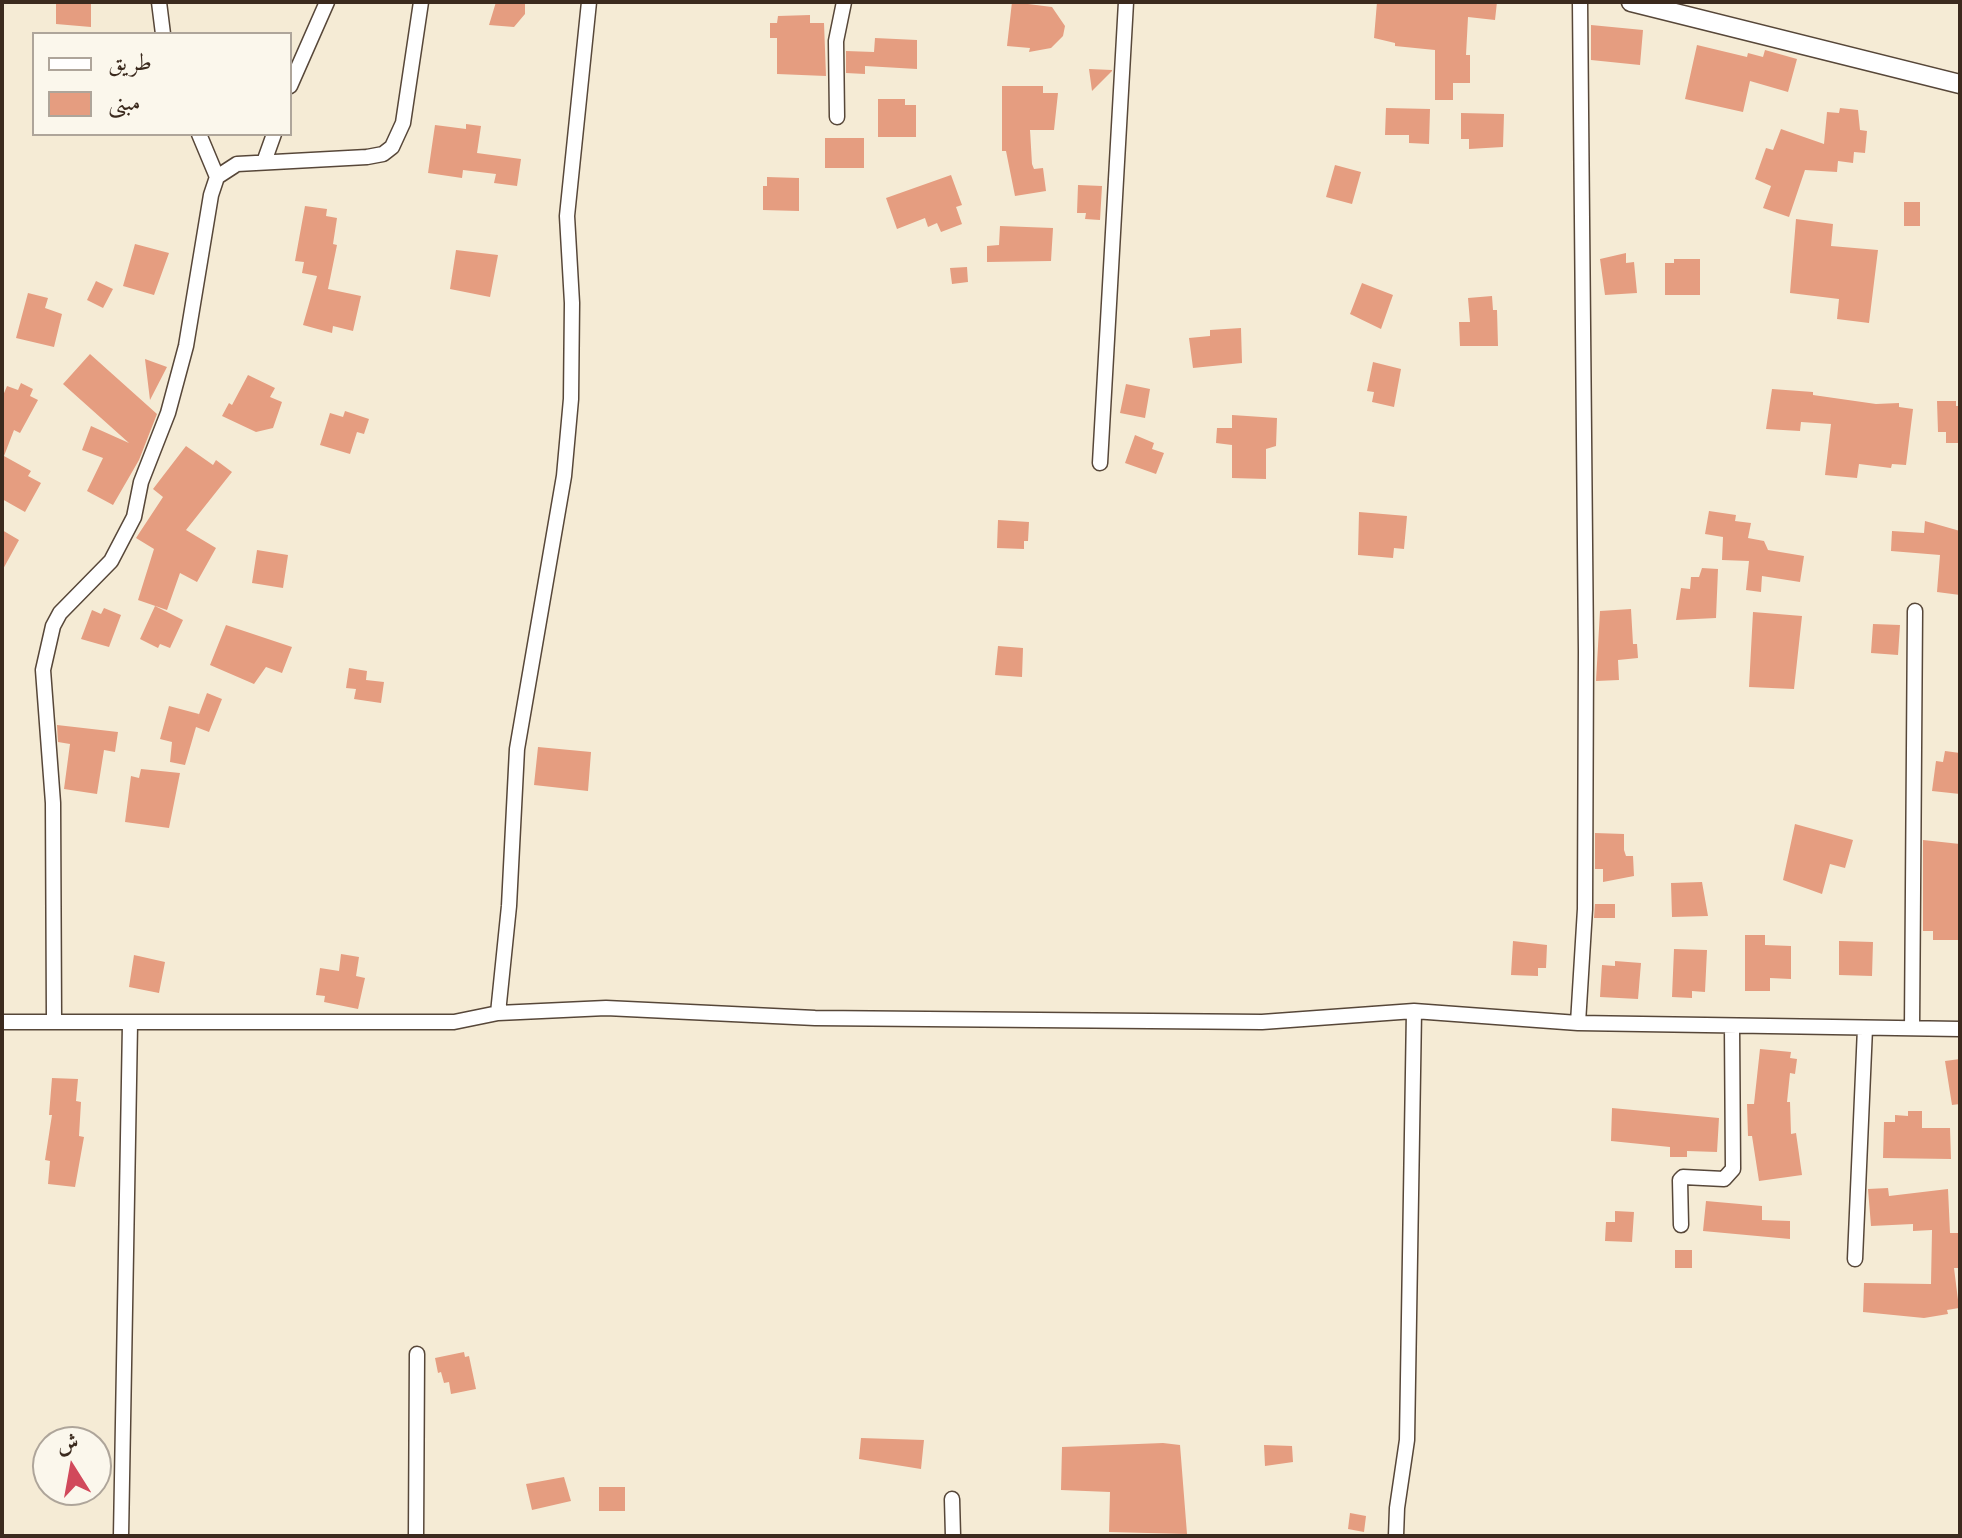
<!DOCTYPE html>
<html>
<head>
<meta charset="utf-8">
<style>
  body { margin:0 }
  #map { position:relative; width:1962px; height:1538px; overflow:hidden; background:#f5ebd5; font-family:"Libre Bodoni",Amiri,serif }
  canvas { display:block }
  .frame { position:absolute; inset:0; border:4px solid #3b2a1e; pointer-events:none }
  .legend { position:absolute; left:32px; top:32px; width:260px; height:104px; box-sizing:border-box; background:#fbf7ec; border:2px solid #aea59a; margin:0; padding:10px 14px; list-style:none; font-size:24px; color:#3b2a1e }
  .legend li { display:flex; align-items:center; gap:16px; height:40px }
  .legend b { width:40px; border:2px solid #aea59a }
  .north { position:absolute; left:32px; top:1426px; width:80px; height:80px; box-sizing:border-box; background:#fbf7ec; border:2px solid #aea59a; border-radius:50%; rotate:349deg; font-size:22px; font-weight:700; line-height:32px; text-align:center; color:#3b2a1e }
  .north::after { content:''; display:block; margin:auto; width:28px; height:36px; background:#d1495b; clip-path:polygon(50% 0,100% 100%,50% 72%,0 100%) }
</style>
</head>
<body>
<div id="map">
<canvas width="1962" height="1538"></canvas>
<div class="frame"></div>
<ul class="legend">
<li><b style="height:10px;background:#fff"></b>طريق</li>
<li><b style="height:22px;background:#e59d80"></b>مبنى</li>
</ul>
<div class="north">ش</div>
</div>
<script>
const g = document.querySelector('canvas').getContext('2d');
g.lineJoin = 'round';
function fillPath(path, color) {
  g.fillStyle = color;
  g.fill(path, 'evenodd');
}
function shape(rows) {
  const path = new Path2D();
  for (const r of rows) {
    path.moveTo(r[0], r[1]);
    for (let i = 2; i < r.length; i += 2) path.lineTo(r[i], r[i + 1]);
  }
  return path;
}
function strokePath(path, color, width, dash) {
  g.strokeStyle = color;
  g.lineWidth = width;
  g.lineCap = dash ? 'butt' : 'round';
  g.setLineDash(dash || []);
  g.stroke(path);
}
const building = shape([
  [56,2,91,2,91,27,56,24],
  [496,2,525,2,525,14,514,27,489,25],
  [1012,2,1052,7,1065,26,1063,36,1051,48,1029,52,1030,48,1007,46],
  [1377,2,1497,2,1495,20,1468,17,1466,55,1470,55,1470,83,1453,83,1453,100,1435,100,1435,50,1395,46,1395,43,1374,38],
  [810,15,810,23,824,23,826,76,777,74,777,38,770,38,770,23,777,23,778,16],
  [1591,25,1643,30,1640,65,1591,60],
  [875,38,917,40,917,69,865,66,865,74,846,73,846,51,874,52],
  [1697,45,1747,57,1748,53,1763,57,1765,50,1797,59,1788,92,1750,81,1743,112,1685,99],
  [1089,69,1112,70,1112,71,1092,91],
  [1002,86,1043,86,1043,93,1058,93,1054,130,1030,130,1032,164,1034,169,1043,168,1046,191,1015,196,1006,151,1002,151],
  [878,99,905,99,905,105,916,105,916,137,878,137],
  [1386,108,1430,109,1429,144,1409,143,1409,135,1385,135],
  [1840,108,1858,110,1860,130,1867,131,1865,153,1854,152,1853,163,1838,161,1837,172,1805,170,1789,217,1763,208,1771,186,1755,179,1766,148,1773,150,1781,129,1824,144,1827,112,1839,113],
  [1461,113,1504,114,1503,147,1469,149,1469,139,1461,139],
  [466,124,481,126,477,153,521,159,517,186,494,183,496,174,463,170,462,178,428,173,435,125,466,129],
  [825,138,864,138,864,168,825,168],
  [1335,165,1361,172,1352,204,1326,197],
  [951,175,962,205,956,207,962,224,941,232,937,223,928,227,925,218,897,229,886,198],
  [767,177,799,178,799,211,763,210,763,186,767,186],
  [1078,185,1102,186,1100,220,1085,219,1086,213,1077,213],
  [1904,202,1920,202,1920,226,1904,226],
  [305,206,327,209,326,216,337,218,333,244,337,245,328,289,361,296,353,331,333,326,332,333,303,325,317,276,302,273,304,262,295,261],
  [1796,219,1833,224,1831,246,1878,250,1869,323,1837,319,1839,299,1790,293],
  [1000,226,1053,228,1051,261,987,262,987,246,999,245],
  [135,244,169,253,154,295,123,286],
  [456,250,498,255,490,297,450,289],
  [1626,253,1626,263,1634,262,1637,293,1605,295,1600,259],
  [1674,259,1700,259,1700,295,1665,295,1665,263,1674,263],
  [967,267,968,282,952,284,950,268],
  [96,281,113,289,103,308,87,300],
  [1362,283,1393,295,1381,329,1350,314],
  [28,293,48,298,45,308,62,314,54,347,16,338],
  [1492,296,1493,310,1497,310,1498,346,1460,346,1459,322,1470,322,1468,298],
  [1241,328,1242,363,1193,368,1189,338,1210,336,1210,330],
  [90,354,157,414,139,460,113,505,87,491,103,458,82,450,91,426,129,443,63,384],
  [145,359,167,367,150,400],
  [1373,362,1401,369,1394,407,1372,402,1374,392,1367,391],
  [248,375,275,388,270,397,282,402,273,428,256,432,222,416,229,403,232,405],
  [21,383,33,389,30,396,38,400,20,433,14,430,4,456,31,471,28,476,41,483,25,512,2,499,2,398,7,386,18,390],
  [1126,384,1150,389,1145,418,1120,413],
  [1772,389,1813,392,1813,395,1876,404,1899,403,1899,407,1913,409,1906,465,1892,464,1891,468,1859,464,1857,478,1825,475,1831,424,1801,422,1800,431,1766,429],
  [1937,401,1956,401,1956,406,1960,406,1960,443,1946,443,1946,432,1938,432],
  [345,411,369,419,364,434,357,432,350,454,320,445,330,413,343,417],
  [1232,415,1277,418,1276,446,1266,449,1266,479,1232,478,1232,445,1216,443,1217,428,1232,428],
  [1135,435,1154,443,1152,449,1164,453,1156,474,1125,463],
  [186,446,213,465,216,460,232,472,186,530,216,548,197,582,180,573,167,610,138,600,154,549,136,538,163,497,153,489],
  [1709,511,1736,515,1735,521,1751,523,1748,538,1764,541,1768,550,1804,556,1800,582,1762,576,1761,592,1746,590,1749,561,1722,560,1723,537,1705,534],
  [1359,512,1407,516,1404,549,1394,548,1393,558,1358,555],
  [998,520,1029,522,1028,541,1024,541,1024,549,997,548],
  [1925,521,1960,531,1960,595,1937,592,1940,555,1891,551,1892,531,1924,533],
  [2,530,19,540,2,571],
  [257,550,288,555,283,588,252,583],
  [1702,568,1718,569,1716,618,1676,620,1681,588,1690,589,1691,577,1699,577],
  [155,606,183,620,170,648,160,644,158,648,140,639],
  [104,608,121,615,109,647,81,639,92,610,101,614],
  [1631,609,1633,644,1637,644,1638,658,1618,660,1619,680,1596,681,1600,611],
  [1753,612,1802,616,1794,689,1749,687],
  [1873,624,1900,625,1898,655,1871,653],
  [226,625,292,647,282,673,266,667,254,684,210,665],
  [998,646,1023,648,1022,677,995,675],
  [349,668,367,671,366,680,384,682,381,703,354,699,356,689,346,688],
  [207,693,222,699,209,732,196,727,185,765,170,762,172,742,160,739,169,706,199,714,198,717],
  [57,725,118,732,115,752,104,750,97,794,64,789,70,744,58,742],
  [538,747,591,752,588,791,534,785],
  [1945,751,1960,753,1960,794,1932,791,1936,761,1943,762],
  [141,769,180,773,169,828,125,822,131,776,139,778],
  [1795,824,1853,840,1845,868,1830,864,1822,894,1783,880],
  [1595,833,1624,834,1624,850,1626,856,1633,856,1634,876,1603,882,1603,869,1595,869],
  [1923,840,1960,844,1960,940,1933,940,1933,931,1923,931],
  [1702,882,1708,916,1672,917,1671,883],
  [1595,904,1615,904,1615,918,1594,918],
  [1745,935,1765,935,1765,945,1791,946,1791,979,1770,978,1770,991,1745,991],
  [1513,941,1547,945,1546,968,1538,968,1538,976,1511,975],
  [1839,941,1873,942,1872,976,1839,975],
  [1674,949,1707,950,1705,992,1692,991,1692,998,1672,997],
  [341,954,359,957,356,976,365,978,358,1009,324,1002,325,996,316,995,320,968,339,971],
  [134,955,165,962,159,993,129,987],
  [1615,961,1641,963,1638,999,1600,997,1602,965,1615,966],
  [1760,1049,1791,1052,1790,1058,1797,1059,1795,1074,1790,1073,1787,1102,1790,1102,1791,1134,1796,1133,1802,1175,1759,1181,1752,1136,1748,1136,1747,1104,1754,1104],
  [1960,1059,1960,1104,1952,1105,1945,1061],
  [52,1078,78,1079,76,1101,81,1102,79,1136,84,1137,75,1187,48,1184,50,1161,45,1160,52,1115,49,1115],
  [1612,1108,1719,1118,1717,1152,1687,1151,1687,1157,1670,1157,1670,1147,1611,1141],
  [1908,1111,1922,1111,1922,1128,1950,1128,1951,1159,1883,1158,1884,1122,1895,1122,1895,1115,1908,1116],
  [1888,1188,1889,1196,1948,1189,1950,1233,1960,1233,1960,1268,1954,1268,1959,1308,1947,1310,1948,1314,1924,1318,1863,1312,1864,1283,1931,1284,1932,1230,1913,1231,1913,1224,1871,1226,1868,1189],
  [1706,1201,1762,1206,1762,1220,1790,1221,1790,1239,1703,1231],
  [1615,1211,1634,1212,1632,1242,1605,1241,1606,1222,1615,1222],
  [1675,1250,1692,1250,1692,1268,1675,1268],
  [464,1352,465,1357,469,1356,476,1389,451,1394,449,1382,444,1383,441,1372,438,1373,435,1358],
  [861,1438,924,1440,921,1469,859,1459],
  [1163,1443,1180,1445,1187,1534,1109,1532,1110,1492,1061,1490,1062,1447],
  [1264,1445,1292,1446,1293,1462,1265,1466],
  [564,1477,571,1501,532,1510,526,1484],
  [599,1487,625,1487,625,1511,599,1511],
  [1350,1513,1366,1516,1364,1532,1348,1529]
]);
const minor = shape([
  [159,2,163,34],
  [290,86,327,2],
  [837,117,836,41,844,2],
  [199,134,217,177],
  [264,162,274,134],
  [1100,463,1126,2],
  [498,1013,509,906,517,749,564,476,571,399,572,303,567,216,589,2],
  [54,1020,53,803,43,670,53,626,60,613,111,561,134,517,141,482,168,413,186,346,211,195,217,177,237,164,367,157,383,154,392,147,403,123,421,2],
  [2,1022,454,1022,498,1013,606,1008,815,1018,1262,1022,1414,1011,1578,1023,1960,1029],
  [1578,1023,1585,909,1586,651,1580,2],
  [1912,1028,1915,611],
  [1681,1225,1680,1180,1683,1177,1724,1179,1733,1169,1732,1026],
  [1855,1259,1865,1028],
  [952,1499,953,1536],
  [121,1536,130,1024],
  [416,1536,417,1354],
  [1396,1536,1397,1508,1407,1440,1414,1011]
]);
const tertiary = shape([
  [1631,2,1960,84]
]);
fillPath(building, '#e59d80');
strokePath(minor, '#574739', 17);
strokePath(tertiary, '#574739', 21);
strokePath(minor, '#fff', 14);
strokePath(tertiary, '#fff', 18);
</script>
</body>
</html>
